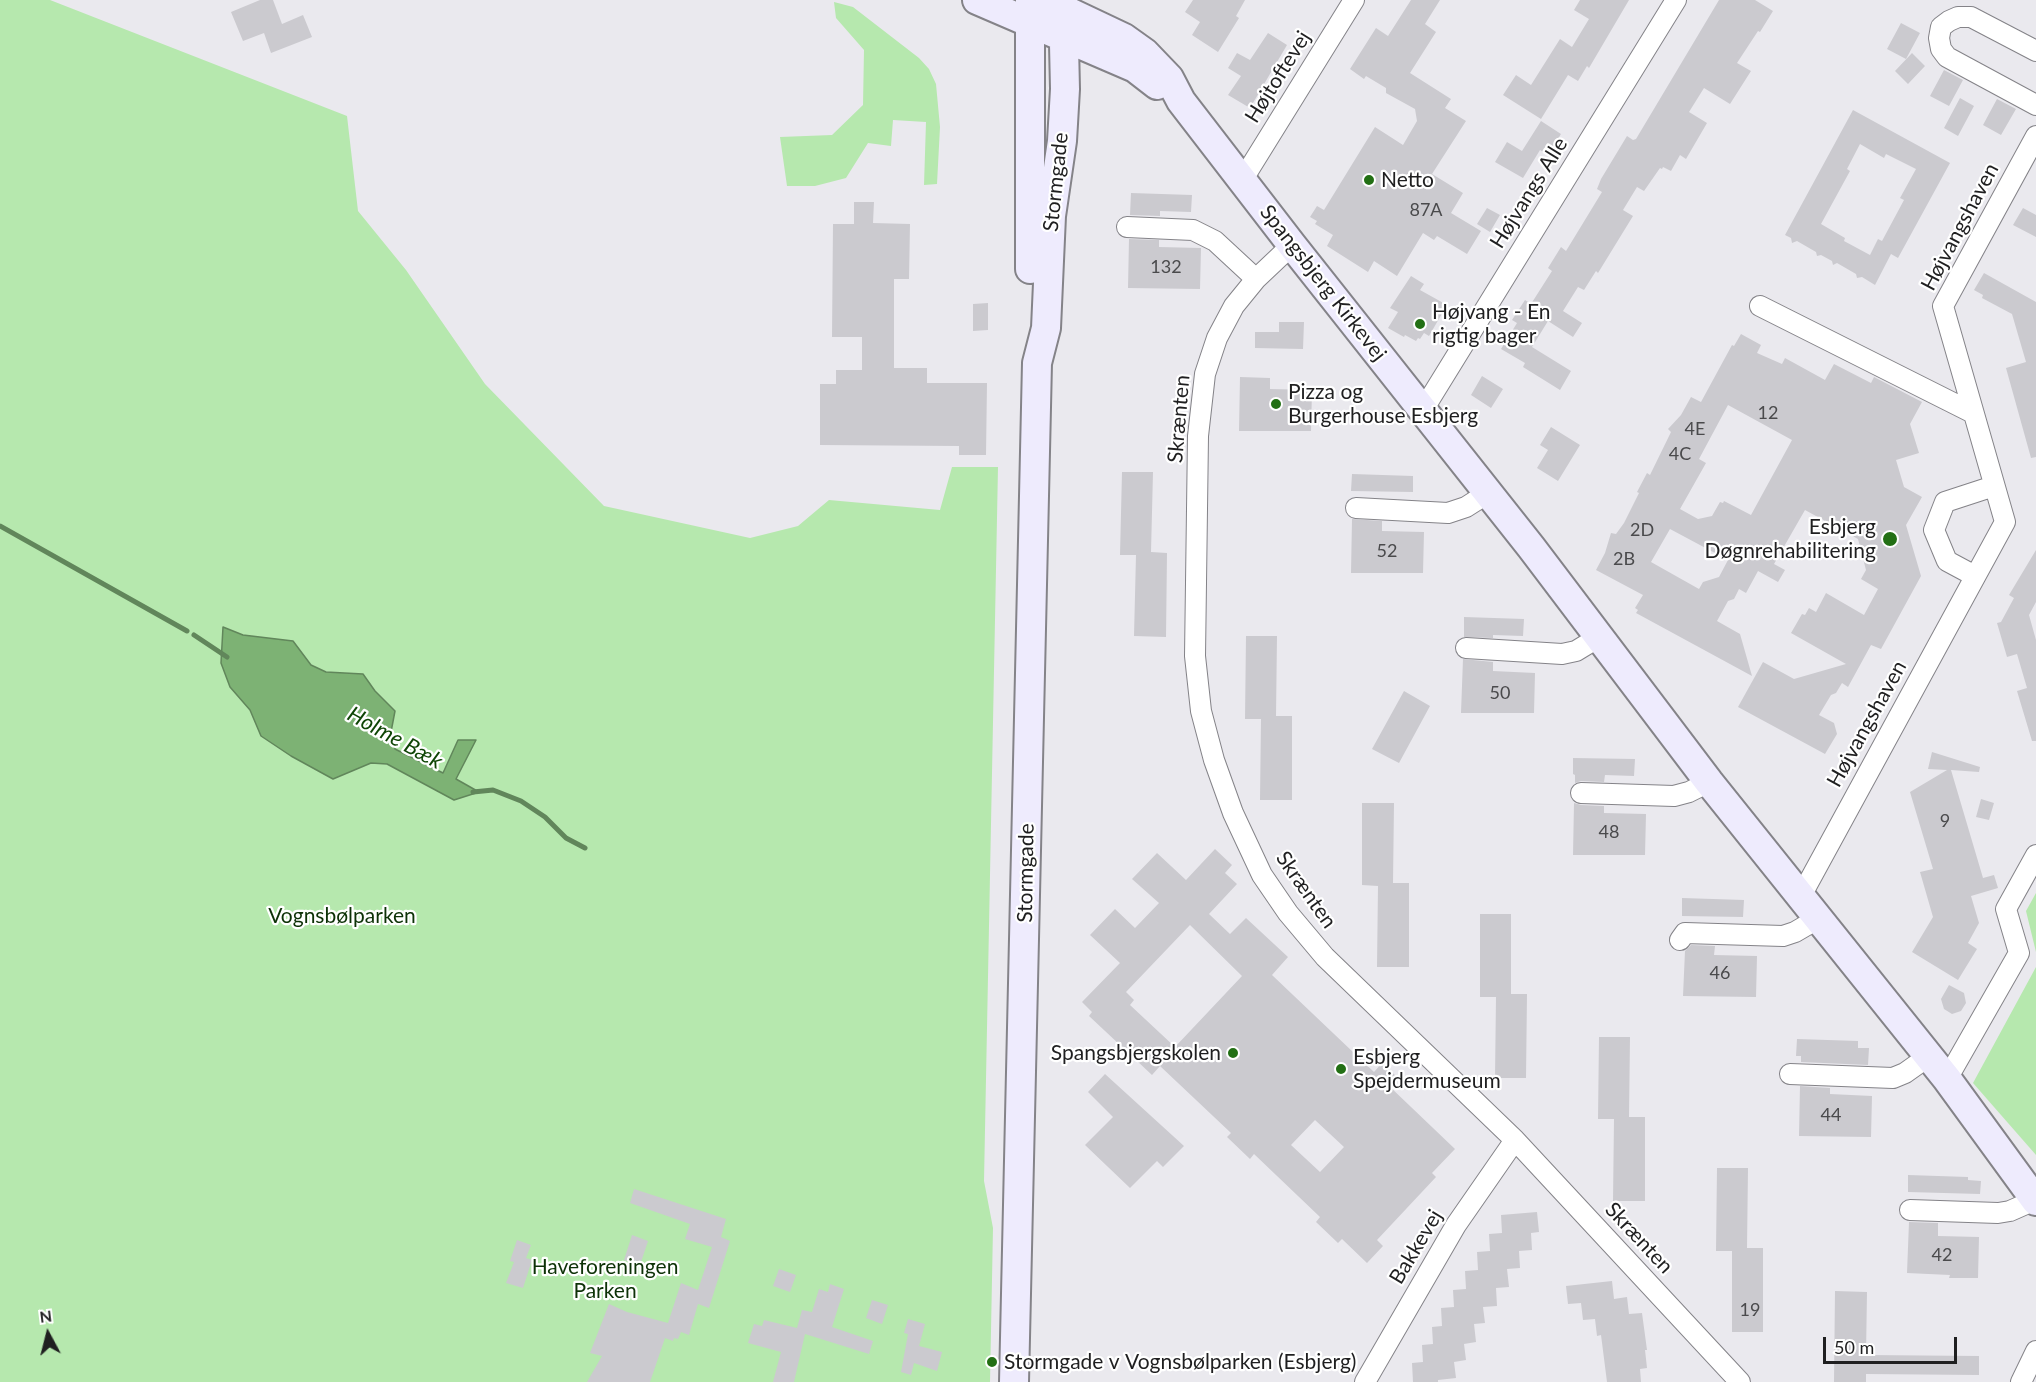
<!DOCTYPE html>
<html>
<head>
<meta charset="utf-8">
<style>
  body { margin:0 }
  #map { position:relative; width:2036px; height:1382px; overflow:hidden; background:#eae9ee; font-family:Lato,sans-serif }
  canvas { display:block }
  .north { position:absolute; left:18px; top:1304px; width:60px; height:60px; -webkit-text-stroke:4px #fff; paint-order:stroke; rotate:353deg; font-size:16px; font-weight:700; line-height:24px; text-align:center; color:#1f1f20 }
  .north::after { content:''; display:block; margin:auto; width:21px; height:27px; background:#1f1f20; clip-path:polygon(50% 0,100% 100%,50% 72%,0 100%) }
  .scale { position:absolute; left:1823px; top:1337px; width:134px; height:27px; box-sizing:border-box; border:3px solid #1f1f20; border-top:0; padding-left:8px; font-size:18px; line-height:21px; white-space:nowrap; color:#1f1f20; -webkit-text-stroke:4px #fff; paint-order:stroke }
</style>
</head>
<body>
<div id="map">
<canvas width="2036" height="1382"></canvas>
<div class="north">N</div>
<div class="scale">50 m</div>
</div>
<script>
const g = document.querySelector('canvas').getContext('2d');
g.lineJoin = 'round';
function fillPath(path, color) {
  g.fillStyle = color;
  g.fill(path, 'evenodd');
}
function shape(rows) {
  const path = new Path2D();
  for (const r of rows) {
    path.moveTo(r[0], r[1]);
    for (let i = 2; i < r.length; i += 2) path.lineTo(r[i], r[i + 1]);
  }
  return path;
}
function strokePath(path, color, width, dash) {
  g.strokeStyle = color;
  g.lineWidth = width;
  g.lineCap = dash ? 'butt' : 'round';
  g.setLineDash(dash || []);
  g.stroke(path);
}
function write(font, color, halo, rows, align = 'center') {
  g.font = font + ' Lato,sans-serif';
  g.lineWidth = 4.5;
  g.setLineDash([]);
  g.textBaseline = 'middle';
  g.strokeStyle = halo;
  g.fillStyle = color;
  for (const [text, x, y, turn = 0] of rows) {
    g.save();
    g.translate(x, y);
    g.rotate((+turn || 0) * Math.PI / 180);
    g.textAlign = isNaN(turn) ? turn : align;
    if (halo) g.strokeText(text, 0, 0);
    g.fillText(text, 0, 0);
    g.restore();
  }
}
const green = shape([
  [0,0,50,0,347,116,358,211,406,270,485,384,604,506,750,538,798,526,829,500,940,510,952,467,998,467,984,1181,993,1228,990,1382,0,1382],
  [834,2,853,7,919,58,929,69,936,84,940,127,937,184,924,185,926,122,893,120,891,146,868,143,846,178,815,186,787,186,780,137,832,135,863,105,864,50,836,18],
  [2036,893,2036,952,2026,911],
  [2036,967,2036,1155,1973,1083]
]);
const water = shape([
  [223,627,243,635,293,641,311,665,326,672,363,674,375,691,395,711,391,732,395,749,443,773,458,740,476,740,456,779,479,792,454,800,387,764,371,763,333,779,291,756,261,736,250,710,230,687,221,663,223,627]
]);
const stream = shape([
  [0,526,187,631],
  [194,635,227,657],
  [473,792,493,790,521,801,545,817,566,838,585,848]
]);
const building = shape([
  [260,0,273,0,282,24,303,15,312,37,271,53,264,33,243,41,231,12],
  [1193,0,1245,0,1236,16,1239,18,1218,52,1192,35,1200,22,1185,12],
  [1411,0,1440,0,1425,24,1436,32,1410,73,1451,99,1445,108,1466,121,1432,174,1463,193,1451,213,1481,231,1467,254,1437,236,1434,240,1423,233,1397,276,1374,261,1368,272,1327,246,1333,235,1315,224,1317,221,1310,217,1317,206,1324,210,1375,127,1403,145,1417,121,1415,109,1386,93,1386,88,1366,76,1364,79,1350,69,1376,28,1388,36],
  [1580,0,1629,0,1589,68,1587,66,1578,81,1568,75,1541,119,1503,95,1516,75,1531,85,1560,39,1572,47,1589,19,1574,10],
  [1719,0,1755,0,1773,11,1760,32,1758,31,1737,63,1751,71,1730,104,1704,88,1689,112,1707,123,1686,159,1680,155,1671,171,1663,167,1662,169,1660,168,1644,191,1637,187,1623,210,1633,216,1598,273,1596,271,1584,290,1578,287,1563,311,1582,323,1573,337,1548,321,1532,347,1571,371,1560,390,1523,367,1525,363,1501,349,1517,323,1512,320,1525,300,1531,304,1552,271,1548,268,1561,247,1566,251,1602,192,1597,189,1601,179,1627,136,1633,140,1636,139],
  [1901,23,1920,33,1906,59,1887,49],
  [1268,33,1287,45,1250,108,1228,95,1241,76,1228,68,1237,53,1250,60],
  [1912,53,1925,66,1908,84,1895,71],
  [1944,70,1963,80,1949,106,1930,96],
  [1960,98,1974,106,1958,136,1944,128],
  [1997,99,2016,109,2001,135,1983,125],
  [1853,110,1950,163,1898,258,1891,254,1875,285,1862,277,1857,278,1856,274,1837,263,1833,265,1832,261,1821,255,1817,256,1816,252,1797,241,1792,243,1791,238,1785,235],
  [1860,144,1884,158,1886,154,1916,169,1900,198,1904,200,1882,241,1878,239,1870,255,1844,241,1845,238,1821,224,1850,171,1847,169],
  [1541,121,1561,134,1548,155,1540,150,1523,178,1495,162,1507,142,1522,151],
  [1131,193,1192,195,1191,212,1160,211,1160,216,1130,215],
  [854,202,874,202,873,223,910,224,909,279,894,279,894,368,927,368,927,383,987,383,986,455,959,455,959,446,820,445,820,384,836,384,836,370,862,370,862,337,832,337,833,224,854,224],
  [1487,208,1500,215,1490,232,1477,224],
  [2023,208,2036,215,2036,237,2013,225],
  [1129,239,1159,240,1159,247,1201,248,1200,289,1128,288],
  [1984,273,2036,302,2036,457,2031,458,2006,368,2026,362,2012,314,1982,298,1983,295,1974,290],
  [1411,276,1424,284,1420,290,1447,305,1429,336,1424,333,1420,339,1418,338,1416,341,1405,335,1404,337,1388,328,1398,312,1390,308],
  [988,303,988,330,973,331,973,304],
  [1279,322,1304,322,1303,349,1255,348,1255,332,1279,332],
  [1741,334,1761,345,1757,353,1782,364,1785,358,1825,380,1834,364,1871,383,1874,377,1922,402,1910,424,1919,453,1896,460,1904,487,1922,497,1906,525,1921,576,1881,649,1871,645,1848,687,1842,683,1836,693,1831,695,1819,715,1834,723,1837,734,1825,754,1738,707,1763,662,1794,679,1846,664,1791,633,1802,614,1805,615,1809,608,1816,612,1826,593,1864,615,1878,589,1861,579,1866,570,1858,539,1805,510,1774,564,1785,570,1778,582,1758,571,1746,593,1739,589,1734,599,1728,601,1717,621,1740,634,1752,676,1636,613,1638,610,1635,608,1643,595,1596,570,1605,553,1611,533,1616,534,1624,523,1639,493,1637,492,1647,473,1650,475,1671,432,1668,429,1681,415,1691,397,1701,402,1732,345,1734,346],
  [1728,405,1792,440,1751,515,1724,501,1723,503,1720,502,1712,516,1698,519,1680,509,1706,463,1699,459],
  [1670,529,1728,560,1719,577,1703,582,1699,589,1651,562],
  [1482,376,1503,389,1491,408,1471,395],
  [1240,377,1270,378,1270,389,1312,390,1311,431,1239,431],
  [1551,427,1580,445,1558,481,1537,468,1548,450,1540,445],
  [1122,472,1153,472,1151,552,1167,553,1166,637,1134,636,1136,555,1120,555],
  [1352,474,1413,476,1413,492,1351,491],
  [1352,519,1382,521,1382,531,1424,532,1423,573,1351,573],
  [2036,550,2036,602,2029,615,2036,640,2036,741,2032,741,2017,691,2027,688,2017,654,2007,657,1997,623,2001,622,2014,598,2009,595],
  [1464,617,1524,619,1523,636,1493,635,1493,638,1464,637],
  [1246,636,1277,636,1276,716,1292,716,1292,800,1260,800,1261,719,1245,719],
  [1463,659,1493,662,1493,671,1535,673,1534,713,1461,713],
  [1404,691,1430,706,1399,763,1372,749],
  [1932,752,1980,767,1979,772,1951,770,1983,878,1994,875,1998,888,1971,896,1979,923,1968,943,1977,949,1958,980,1912,952,1933,917,1920,872,1933,869,1910,792,1947,770,1928,769],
  [1573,758,1635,759,1634,776,1605,775,1604,782,1581,781,1575,783,1575,775,1573,774],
  [1981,799,1994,803,1989,820,1976,817],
  [1362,803,1394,803,1393,883,1409,883,1409,967,1377,967,1378,886,1362,885],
  [1574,803,1581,805,1604,806,1604,813,1646,814,1645,855,1573,855],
  [1215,849,1232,865,1225,873,1237,884,1209,914,1230,934,1246,918,1288,957,1272,975,1374,1072,1382,1063,1396,1076,1388,1085,1455,1149,1432,1173,1436,1177,1377,1240,1383,1246,1367,1263,1342,1239,1338,1243,1316,1222,1320,1217,1254,1154,1250,1159,1227,1137,1231,1133,1160,1066,1152,1075,1089,1016,1092,1012,1082,1002,1120,963,1090,935,1115,909,1135,928,1159,903,1132,879,1157,853,1186,880],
  [1190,925,1242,976,1175,1047,1130,1005,1134,1000,1126,992],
  [1315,1120,1344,1147,1320,1172,1291,1145],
  [1682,898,1744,900,1743,917,1682,916],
  [1480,914,1511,914,1511,994,1527,994,1526,1078,1495,1078,1496,997,1480,997],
  [1691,945,1715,946,1714,955,1757,956,1756,997,1683,996,1685,951],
  [1949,985,1964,993,1966,1003,1961,1011,1952,1014,1944,1009,1941,999],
  [1599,1037,1630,1037,1629,1117,1645,1117,1645,1201,1613,1201,1614,1119,1598,1119],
  [1797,1039,1858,1041,1858,1048,1869,1048,1868,1065,1801,1062,1801,1056,1796,1056],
  [1105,1074,1184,1146,1163,1167,1157,1161,1130,1188,1085,1145,1113,1117,1088,1092],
  [1800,1086,1830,1088,1830,1094,1872,1096,1871,1137,1799,1136],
  [1717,1168,1748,1168,1747,1248,1763,1248,1763,1332,1732,1332,1732,1251,1716,1251],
  [1908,1175,1968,1177,1968,1180,1981,1181,1980,1194,1908,1192],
  [634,1189,726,1219,721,1237,730,1241,709,1308,698,1304,689,1335,681,1332,678,1339,674,1338,673,1341,665,1338,650,1382,587,1382,602,1356,590,1353,609,1304,627,1312,668,1323,681,1283,698,1290,712,1247,685,1239,690,1224,630,1203],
  [1537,1212,1539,1232,1531,1233,1532,1250,1519,1251,1520,1268,1507,1269,1509,1287,1496,1288,1497,1306,1483,1307,1485,1323,1474,1324,1476,1342,1464,1344,1466,1360,1454,1362,1456,1378,1438,1380,1438,1382,1413,1382,1412,1363,1423,1362,1422,1345,1433,1344,1432,1327,1442,1326,1441,1308,1454,1307,1453,1290,1466,1289,1465,1271,1478,1270,1477,1252,1490,1251,1489,1234,1502,1233,1501,1215],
  [1909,1222,1938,1223,1938,1236,1979,1237,1978,1278,1949,1278,1950,1275,1907,1273],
  [632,1235,648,1241,640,1265,624,1260],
  [517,1240,531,1245,526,1258,532,1260,523,1288,506,1283,514,1262,510,1261],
  [779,1269,796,1275,790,1292,773,1286],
  [1612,1281,1614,1299,1627,1297,1629,1314,1642,1313,1647,1350,1645,1350,1647,1368,1640,1369,1641,1382,1607,1382,1601,1335,1597,1336,1595,1319,1583,1320,1581,1303,1568,1304,1566,1286],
  [830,1284,844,1289,832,1327,873,1341,869,1354,805,1334,794,1382,773,1382,781,1352,748,1343,754,1324,762,1326,764,1320,797,1328,802,1310,812,1312,819,1289,828,1292],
  [1835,1291,1867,1292,1866,1355,1979,1356,1979,1375,1866,1374,1866,1382,1834,1382],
  [872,1300,888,1305,882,1324,866,1318],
  [908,1319,925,1324,919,1346,942,1352,937,1371,914,1363,911,1375,901,1372,908,1334,904,1333]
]);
const street = shape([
  [2036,51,1971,17,1958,17,1949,21,1941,27,1939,38,1941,49,1947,57,2036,105],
  [1243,179,1354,0],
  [1127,227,1193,230,1215,241,1256,279],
  [1292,245,1256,279,1234,306,1217,338,1205,374,1198,436,1195,656,1201,711,1214,760,1233,813,1262,875,1288,913,1325,957,1515,1140,1740,1382],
  [1760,306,1973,413],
  [1423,410,1676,0],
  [1356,508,1448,513,1466,507,1488,493],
  [1975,576,1947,561,1934,530,1945,502,1994,486],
  [1466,648,1562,654,1576,651,1599,637],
  [1581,793,1674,796,1689,792,1709,782],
  [1801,896,2005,522,1943,306,2036,136],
  [1680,940,1685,933,1783,936,1795,932,1819,918],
  [1790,1074,1893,1078,1905,1073,1929,1056],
  [1947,1079,2019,953,2006,909,2036,855],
  [1910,1210,1998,1213,2010,1211,2035,1200],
  [1365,1382,1456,1225,1515,1140],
  [2021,1382,2036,1351]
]);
const secondary = shape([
  [977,0,1135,68,1157,85],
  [1030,0,1030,269],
  [1044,0,1124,38,1145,53,1169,78,1181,101,1292,245,1531,547,1709,782,1947,1079,2036,1201],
  [1014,1382,1037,363,1046,328,1051,216,1062,141,1065,89,1063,0]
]);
const markers = [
  [1369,180,6,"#226f14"],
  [1420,324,6,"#226f14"],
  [1276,404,6,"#226f14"],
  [1890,539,8,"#226f14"],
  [1233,1053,6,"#226f14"],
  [1341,1069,6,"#226f14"],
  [992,1362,6,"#226f14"]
];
const numberNames = [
  ["87A",1426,210],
  ["132",1166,267],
  ["12",1768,413],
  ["4E",1695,429],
  ["4C",1680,454],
  ["2D",1642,530],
  ["52",1387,551],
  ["2B",1624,559],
  ["50",1500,693],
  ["9",1945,821],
  ["48",1609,832],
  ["46",1720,973],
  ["44",1831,1115],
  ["42",1942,1255],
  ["19",1750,1310]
];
const streetNames = [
  ["Højtoftevej",1278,77,-58],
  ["Stormgade",1056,182,-84],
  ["Højvangs Alle",1529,193,-58],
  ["Højvangshaven",1960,227,-62],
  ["Spangsbjerg Kirkevej",1323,283,52],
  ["Skrænten",1179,419,-85],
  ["Højvangshaven",1867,724,-61],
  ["Stormgade",1026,873,-89],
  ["Skrænten",1306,890,55],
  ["Skrænten",1639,1238,47],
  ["Bakkevej",1416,1247,-59]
];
const poiNames = [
  ["Netto",1381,180],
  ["Højvang - En",1432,312],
  ["rigtig bager",1432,336],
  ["Pizza og",1288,392],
  ["Burgerhouse Esbjerg",1288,416],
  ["Esbjerg",1876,527,"right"],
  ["Døgnrehabilitering",1876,551,"right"],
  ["Spangsbjergskolen",1221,1053,"right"],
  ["Esbjerg",1353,1057],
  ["Spejdermuseum",1353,1081],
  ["Stormgade v Vognsbølparken (Esbjerg)",1004,1362]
];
const parkNames = [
  ["Vognsbølparken",342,916],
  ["Haveforeningen",605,1267],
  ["Parken",605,1291]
];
const waterNames = [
  ["Holme Bæk",395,738,29]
];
fillPath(green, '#b6e8ae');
fillPath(water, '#7db274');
strokePath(water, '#61865b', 1.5);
strokePath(stream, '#61865b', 5);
fillPath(building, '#cbcacf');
strokePath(street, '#848388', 22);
strokePath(secondary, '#848388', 32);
strokePath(street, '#fff', 20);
strokePath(secondary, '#eeebfd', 28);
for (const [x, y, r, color] of markers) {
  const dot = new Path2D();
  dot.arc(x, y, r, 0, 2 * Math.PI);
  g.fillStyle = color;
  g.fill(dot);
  strokePath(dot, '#fff', 2);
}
write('18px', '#4a4a4c', null, numberNames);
write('21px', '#1f1f20', '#fff', streetNames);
write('21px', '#1f1f20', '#fff', poiNames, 'left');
write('21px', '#0d3207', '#fff', parkNames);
write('italic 22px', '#0e4505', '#fff', waterNames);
</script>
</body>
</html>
